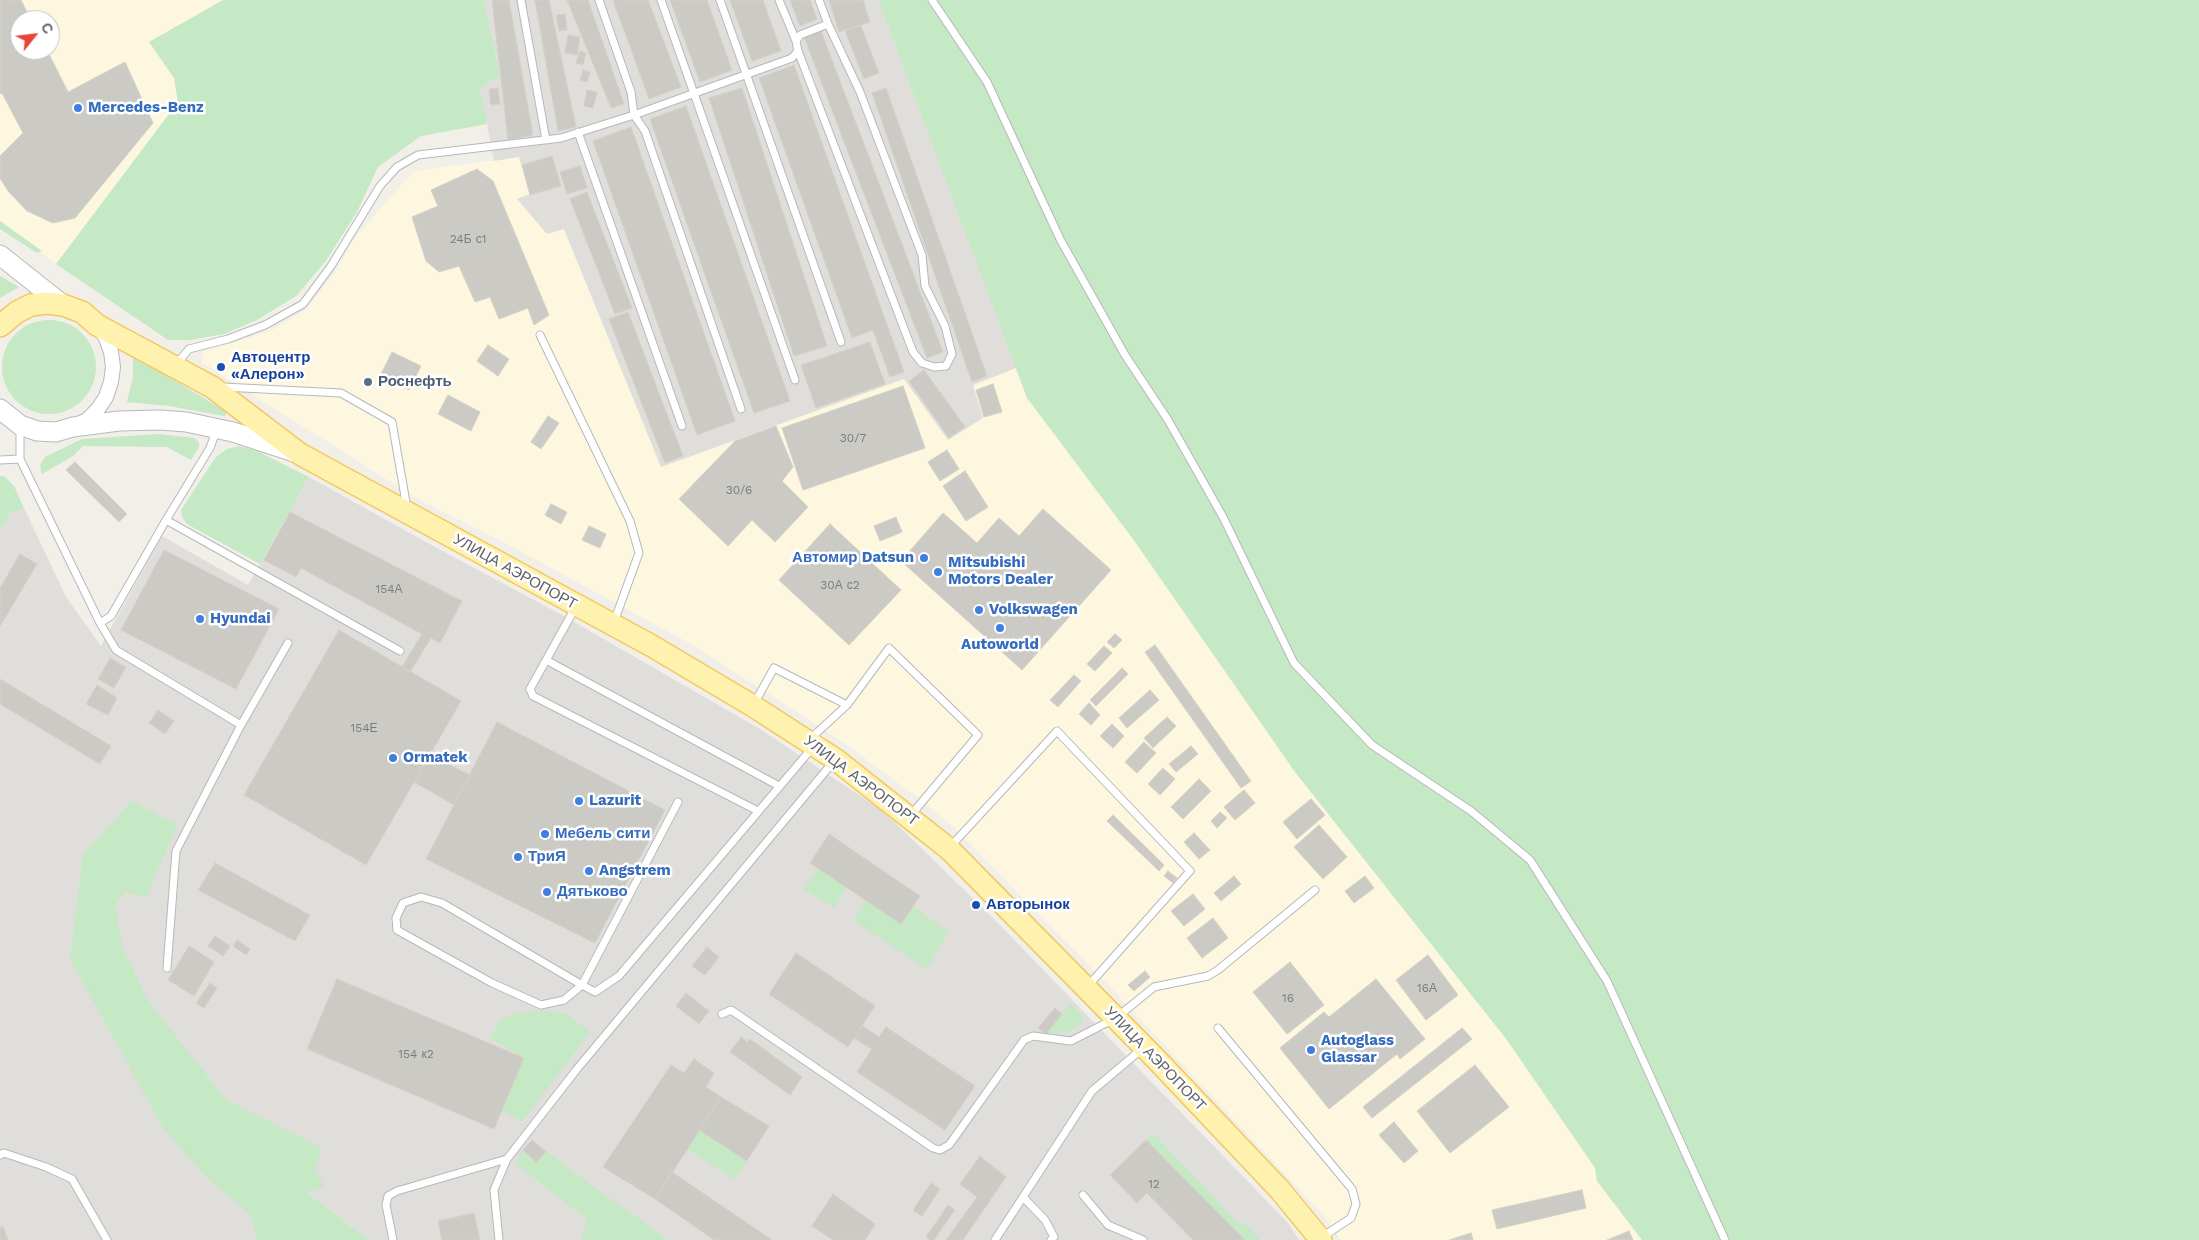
<!DOCTYPE html>
<html>
<head>
<meta charset="utf-8">
<style>
  body { margin:0 }
  #map { position:relative; width:2199px; height:1240px; overflow:hidden; background:#f1efe8; font-family:"Work Sans",sans-serif }
  canvas { display:block }
  .north { position:absolute; left:10px; top:10px; width:50px; height:50px; box-sizing:border-box; background:#fff; border:1px solid #bfc1c3; border-radius:50%; rotate:61deg; font-size:14px; font-weight:700; line-height:20px; text-align:center; color:#5f6368 }
  .north::after { content:''; display:block; margin:auto; width:18px; height:22px; background:#ea4335; clip-path:polygon(50% 0,100% 100%,50% 72%,0 100%) }
</style>
</head>
<body>
<div id="map">
<canvas width="2199" height="1240"></canvas>
<div class="north">С</div>
</div>
<script>
const g = document.querySelector('canvas').getContext('2d');
g.lineJoin = 'round';
function fillPath(path, color) {
  g.fillStyle = color;
  g.fill(path, 'evenodd');
}
function shape(rows) {
  const path = new Path2D();
  for (const r of rows) {
    if (r.length === 3) {
      path.moveTo(r[0] + r[2], r[1]);
      path.arc(r[0], r[1], r[2], 0, 2 * Math.PI);
      continue;
    }
    path.moveTo(r[0], r[1]);
    for (let i = 2; i < r.length; i += 2) path.lineTo(r[i], r[i + 1]);
  }
  return path;
}
function strokePath(path, color, width, dash) {
  g.strokeStyle = color;
  g.lineWidth = width;
  g.lineCap = dash ? 'butt' : 'round';
  g.setLineDash(dash || []);
  g.stroke(path);
}
function write(font, color, halo, rows, align = 'center') {
  g.font = font + ' "Work Sans",sans-serif';
  g.lineWidth = 5;
  g.setLineDash([]);
  g.textBaseline = 'middle';
  g.strokeStyle = halo;
  g.fillStyle = color;
  for (const [text, x, y, turn = 0] of rows) {
    g.save();
    g.translate(x, y);
    g.rotate((+turn || 0) * Math.PI / 180);
    g.textAlign = isNaN(turn) ? turn : align;
    if (halo) g.strokeText(text, 0, 0);
    g.fillText(text, 0, 0);
    g.restore();
  }
}
const commercial = shape([
  [0,0,223,0,149,42,174,78,178,102,56,264,0,221],
  [20,20,50,20,50,50,20,50],
  [519,157,530,195,518,198,564,229,661,467,904,379,973,385,1016,368,1027,398,1133,539,1295,772,1507,1040,1595,1168,1597,1181,1642,1240,1341,1240,1324,1216,1116,993,954,827,913,794,846,744,695,646,509,545,418,499,201,362,204,351,271,331,307,309,336,271,355,238,414,171]
]);
const industrial = shape([
  [484,0,878,0,1016,368,973,385,983,418,948,440,904,379,661,467,564,229,547,234,517,199,530,194,519,157,494,161,480,88,500,75],
  [309,477,435,547,562,615,760,729,883,811,994,919,1288,1223,1299,1240,369,1240,306,1192,312,1240,0,1240,0,529,10,513,24,508,66,597,101,646,162,536,248,585]
]);
const green = shape([
  [223,0,484,0,500,75,480,88,487,124,421,136,378,167,357,212,325,262,296,296,257,320,224,334,190,340,168,340,56,264,178,102,174,78,149,42],
  [878,0,2199,0,2199,1240,1642,1240,1597,1181,1595,1168,1507,1040,1295,772,1133,539,1027,398],
  [0,221,42,251,37,253,0,229],
  [0,276,2,277,19,287,0,298],
  [49,367,47],
  [133,356,227,412,225,416,169,406,127,402,133,377],
  [160,434,194,438,199,442,199,447,191,460,167,447,83,446,73,456,42,474,40,465,45,457,82,439],
  [239,446,257,451,309,477,260,564,187,524,182,517,181,510,216,457,227,449],
  [0,476,4,476,14,486,24,508,10,513,0,529],
  [132,801,177,825,146,898,125,892,115,905,122,945,146,998,226,1100,322,1148,315,1168,324,1186,306,1192,369,1240,257,1240,250,1214,204,1175,162,1126,70,959,83,855],
  [819,869,847,887,834,908,804,889],
  [866,900,913,906,949,932,927,969,854,921],
  [1070,1004,1083,1016,1083,1021,1070,1031,1046,1034],
  [543,1010,568,1015,590,1032,522,1122,502,1111,524,1058,490,1038,501,1019,518,1013],
  [699,1130,747,1161,735,1179,687,1149],
  [1153,1133,1241,1226,1245,1223,1260,1240,1245,1240,1146,1140],
  [523,1150,536,1162,546,1152,668,1240,582,1240,587,1219,516,1164]
]);
const building = shape([
  [0,0,21,0,31,20,20,20,20,50,47,50,68,92,125,62,153,123,75,218,53,223,27,211,8,191,0,178,0,156,23,133,2,93,0,94,0,0],
  [492,0,509,0,533,135,508,140,492,0],
  [535,0,549,0,576,127,558,131,535,0],
  [567,0,588,0,624,104,611,108,567,0],
  [613,0,648,0,681,87,649,99,613,0],
  [670,0,707,0,732,70,700,82,670,0],
  [730,0,763,0,781,51,752,61,730,0],
  [790,0,810,0,817,19,800,26,790,0],
  [829,0,863,0,870,22,839,32,829,0],
  [565,14,567,30,559,31,556,15,565,14],
  [861,26,879,73,864,79,845,31,861,26],
  [821,31,943,352,927,358,804,37,821,31],
  [568,35,580,37,577,55,565,53,568,35],
  [580,51,586,53,583,65,576,63,580,51],
  [794,65,904,372,890,377,873,330,852,338,759,78,794,65],
  [583,70,590,72,587,82,580,80,583,70],
  [498,88,500,104,491,105,489,89,498,88],
  [742,88,827,346,794,356,709,98,742,88],
  [886,88,987,376,972,382,872,93,886,88],
  [587,90,597,92,593,108,584,106,587,90],
  [686,106,790,401,754,413,650,119,686,106],
  [631,127,735,421,697,435,593,141,631,127],
  [552,156,561,186,530,195,522,165,552,156],
  [580,166,587,188,567,194,560,172,580,166],
  [477,169,493,181,549,315,534,325,528,308,499,319,490,297,475,302,459,266,439,272,426,261,412,217,438,206,431,190,477,169],
  [587,192,632,308,615,314,570,199,587,192],
  [628,312,683,456,665,463,609,319,628,312],
  [870,342,885,384,816,408,801,365,870,342],
  [488,345,509,359,498,376,477,361,488,345],
  [392,352,421,366,409,390,380,376,392,352],
  [924,370,965,427,949,438,909,381,924,370],
  [993,384,1002,412,984,417,976,390,993,384],
  [903,386,925,448,803,490,782,428,903,386],
  [448,395,480,412,471,431,438,414,448,395],
  [548,416,559,423,541,449,531,442,548,416],
  [776,426,793,467,782,481,808,507,775,542,752,520,728,546,679,499,735,441,776,426],
  [947,450,959,469,940,481,928,462,947,450],
  [75,462,127,514,119,522,66,470,75,462],
  [965,471,988,507,966,521,943,486,965,471],
  [551,504,567,512,561,524,545,515,551,504],
  [1043,509,1111,570,1022,670,901,561,943,513,977,543,999,518,1019,536,1043,509],
  [290,512,462,601,440,643,431,638,410,672,402,667,422,634,301,568,296,577,264,560,290,512],
  [896,517,902,532,880,541,874,526,896,517],
  [830,524,901,590,849,645,779,580,830,524],
  [589,526,606,534,600,548,582,540,589,526],
  [164,550,279,609,236,689,121,630,164,550],
  [20,554,37,564,0,626,0,588,20,554],
  [339,630,461,701,366,865,244,795,339,630],
  [1115,634,1122,640,1114,648,1107,642,1115,634],
  [1155,645,1251,781,1241,788,1145,652,1155,645],
  [1104,646,1112,653,1095,671,1087,664,1104,646],
  [110,658,126,667,114,688,98,679,110,658],
  [1122,668,1128,674,1096,706,1090,700,1122,668],
  [1074,675,1081,681,1058,707,1050,700,1074,675],
  [0,679,111,746,100,764,0,704,0,679],
  [97,685,117,698,108,715,86,704,97,685],
  [1150,690,1159,700,1127,728,1119,718,1150,690],
  [1089,703,1100,715,1091,725,1079,714,1089,703],
  [158,710,174,721,165,734,149,723,158,710],
  [1167,717,1176,726,1153,748,1144,738,1167,717],
  [497,722,665,810,595,943,426,859,497,722],
  [1112,724,1124,736,1113,748,1100,736,1112,724],
  [1144,742,1156,753,1137,773,1125,762,1144,742],
  [1191,746,1198,754,1176,772,1169,764,1191,746],
  [430,755,470,775,454,805,414,782,430,755],
  [1163,768,1175,779,1160,795,1148,784,1163,768],
  [1199,779,1211,791,1183,819,1171,807,1199,779],
  [1244,790,1255,803,1235,820,1224,807,1244,790],
  [1311,799,1325,815,1297,839,1283,822,1311,799],
  [1220,812,1227,818,1217,828,1211,821,1220,812],
  [1113,815,1164,865,1159,871,1107,821,1113,815],
  [1319,825,1347,857,1323,879,1294,847,1319,825],
  [1194,833,1210,850,1199,859,1184,842,1194,833],
  [829,834,920,896,901,924,810,863,829,834],
  [215,863,310,915,295,941,198,890,215,863],
  [1168,871,1177,878,1173,883,1164,876,1168,871],
  [1234,876,1241,884,1221,901,1214,893,1234,876],
  [1365,876,1374,888,1354,903,1345,891,1365,876],
  [1193,894,1205,909,1184,926,1171,911,1193,894],
  [1213,918,1228,938,1202,958,1187,938,1213,918],
  [215,936,230,946,223,956,208,946,215,936],
  [237,940,250,949,246,955,233,946,237,940],
  [189,946,214,962,194,996,168,980,189,946],
  [707,947,719,957,705,975,692,966,707,947],
  [796,953,875,1006,848,1047,769,994,796,953],
  [1428,955,1458,995,1426,1020,1396,980,1428,955],
  [1290,962,1324,1005,1287,1034,1253,992,1290,962],
  [1145,971,1150,977,1134,991,1128,985,1145,971],
  [337,979,524,1058,494,1129,307,1049,337,979],
  [1376,979,1425,1039,1400,1059,1397,1054,1329,1109,1280,1048,1324,1012,1329,1017,1376,979],
  [210,983,217,988,204,1008,196,1003,210,983],
  [686,993,709,1011,699,1024,676,1006,686,993],
  [1055,1008,1062,1014,1046,1034,1038,1028,1055,1008],
  [862,1026,879,1037,886,1027,975,1086,945,1130,857,1072,872,1049,854,1038,862,1026],
  [1462,1028,1472,1039,1372,1118,1363,1107,1462,1028],
  [741,1037,747,1042,750,1039,802,1077,790,1095,730,1052,741,1037],
  [694,1059,714,1073,706,1087,721,1097,655,1199,603,1167,671,1065,684,1073,694,1059],
  [1475,1065,1509,1107,1450,1153,1417,1111,1475,1065],
  [721,1097,769,1126,747,1161,699,1130,721,1097],
  [1394,1122,1418,1151,1404,1163,1379,1135,1394,1122],
  [532,1140,546,1152,536,1162,523,1150,532,1140],
  [1146,1140,1245,1240,1193,1240,1147,1193,1137,1203,1110,1175,1146,1140],
  [980,1156,1006,1177,963,1240,946,1240,977,1197,960,1184,980,1156],
  [672,1172,772,1240,714,1240,655,1199,672,1172],
  [931,1183,940,1189,922,1216,913,1210,931,1183],
  [1582,1190,1586,1208,1497,1229,1492,1210,1582,1190],
  [833,1194,875,1224,865,1240,833,1240,812,1226,833,1194],
  [948,1205,955,1210,934,1240,930,1240,926,1237,948,1205],
  [474,1213,480,1240,442,1240,438,1221,474,1213],
  [3,1227,8,1240,0,1240,0,1228,3,1227],
  [1629,1231,1633,1240,1607,1240,1629,1231],
  [1471,1233,1473,1240,1449,1240,1471,1233]
]);
const lane = shape([
  [521,0,546,140],
  [599,0,631,92,634,115,645,131,741,409],
  [661,0,795,380],
  [720,0,841,342],
  [779,0,796,41],
  [932,0,987,82,1060,239,1125,355,1168,420,1223,517,1294,663,1372,745,1471,811,1530,860,1607,981,1725,1240],
  [798,51,913,352,922,363,934,367,946,366,952,354,945,326,925,286,922,255,860,92,828,24,819,0],
  [578,132,682,426],
  [540,335,630,521,639,553,614,622],
  [175,366,189,349,228,339,265,325,303,304,331,266,380,186,397,167,418,155,561,138,634,115,792,58,798,51,796,41,800,35,828,24],
  [223,387,341,393,392,422,407,508],
  [20,426,20,459,100,623,111,616,166,520,210,448,216,431],
  [0,460,20,459],
  [166,520,400,651],
  [575,608,530,689,533,696,758,811],
  [100,623,116,650,241,725,176,851,167,968],
  [546,660,779,786],
  [754,704,774,668,847,705],
  [241,725,288,643],
  [809,740,847,705,889,648,978,735,911,815],
  [678,802,582,985,564,1000,541,1005,492,983,397,930,396,918,403,903,421,897,442,903,582,985,595,992,619,976,813,747],
  [950,847,1057,731,1190,871,1088,986],
  [722,1014,731,1010,933,1148,940,1150,949,1145,957,1134,1024,1040,1033,1036,1071,1041,1116,1018,1154,987,1208,976,1218,970,1315,890],
  [1218,1028,1352,1189,1356,1204,1351,1218,1322,1237],
  [0,1155,4,1153,46,1167,72,1179,107,1240],
  [1083,1195,1108,1225,1143,1240],
  [1024,1198,1045,1220,1054,1237,1051,1240],
  [393,1240,386,1205,388,1196,397,1191,507,1159],
  [499,1240,494,1190,507,1159,577,1069,834,761],
  [995,1240,1092,1091,1143,1048]
]);
const street = shape([
  [76,425,87,420,98,409,106,397,111,382,113,367,111,352,106,338,99,327]
]);
const secondary = shape([
  [0,255,63,305],
  [0,409,20,425,37,431,56,432,73,427,119,421,160,420,186,422,233,432,294,452]
]);
const primary = shape([
  [0,326,17,312,31,305,47,303,63,305,82,312,97,325,212,387,300,454,652,646,753,706,835,759,949,849,1157,1060,1280,1190,1321,1240]
]);
const markers = [
  [78,108,5,"#3f7fe0"],
  [221,367,5,"#1a4fb4"],
  [368,382,5,"#5c6f8a"],
  [924,558,5,"#3f7fe0"],
  [938,572,5,"#3f7fe0"],
  [979,610,5,"#3f7fe0"],
  [200,619,5,"#3f7fe0"],
  [1000,628,5,"#3f7fe0"],
  [393,758,5,"#3f7fe0"],
  [579,801,5,"#3f7fe0"],
  [545,834,5,"#3f7fe0"],
  [518,857,5,"#3f7fe0"],
  [589,871,5,"#3f7fe0"],
  [547,892,5,"#3f7fe0"],
  [976,905,5,"#1a4fb4"],
  [1311,1050,5,"#3f7fe0"]
];
const numberNames = [
  ["24Б с1",468,239],
  ["30/7",853,438],
  ["30/6",739,490],
  ["30А с2",840,585],
  ["154А",389,589],
  ["154Е",364,728],
  ["16А",1427,988],
  ["16",1288,998],
  ["154 к2",416,1054],
  ["12",1154,1184]
];
const shopNames = [
  ["Mercedes-Benz",88,108],
  ["Автомир Datsun",914,558,"right"],
  ["Mitsubishi",948,563],
  ["Motors Dealer",948,580],
  ["Volkswagen",989,610],
  ["Hyundai",210,619],
  ["Autoworld",1000,645,"center"],
  ["Ormatek",403,758],
  ["Lazurit",589,801],
  ["Мебель сити",555,834],
  ["ТриЯ",528,857],
  ["Angstrem",599,871],
  ["Дятьково",557,892],
  ["Autoglass",1321,1041],
  ["Glassar",1321,1058]
];
const transitNames = [
  ["Автоцентр",231,358],
  ["«Алерон»",231,375],
  ["Авторынок",986,905]
];
const serviceNames = [
  ["Роснефть",378,382]
];
const streetNames = [
  ["УЛИЦА АЭРОПОРТ",515,572,29],
  ["УЛИЦА АЭРОПОРТ",861,781,37],
  ["УЛИЦА АЭРОПОРТ",1155,1059,46]
];
fillPath(commercial, '#fef7e0');
fillPath(industrial, '#e0deda');
fillPath(green, '#c5e8c5');
fillPath(building, '#cccac5');
strokePath(building, '#d6d1c6', 1);
strokePath(lane, '#b5b8bc', 9);
strokePath(street, '#b5b8bc', 16);
strokePath(secondary, '#b6babf', 21);
strokePath(primary, '#f2c960', 24);
strokePath(lane, '#fff', 7);
strokePath(street, '#fff', 14);
strokePath(secondary, '#fff', 19);
strokePath(primary, '#fff2af', 21);
for (const [x, y, r, color] of markers) {
  const dot = new Path2D();
  dot.arc(x, y, r, 0, 2 * Math.PI);
  g.fillStyle = color;
  g.fill(dot);
  strokePath(dot, '#fff', 2);
}
write('12px', '#7a7d7f', null, numberNames);
write('bold 15px', '#366cbe', '#fff', shopNames, 'left');
write('bold 15px', '#164399', '#fff', transitNames, 'left');
write('bold 15px', '#4e5e75', '#fff', serviceNames, 'left');
write('15px', '#5f6368', '#fff', streetNames);
</script>
</body>
</html>
